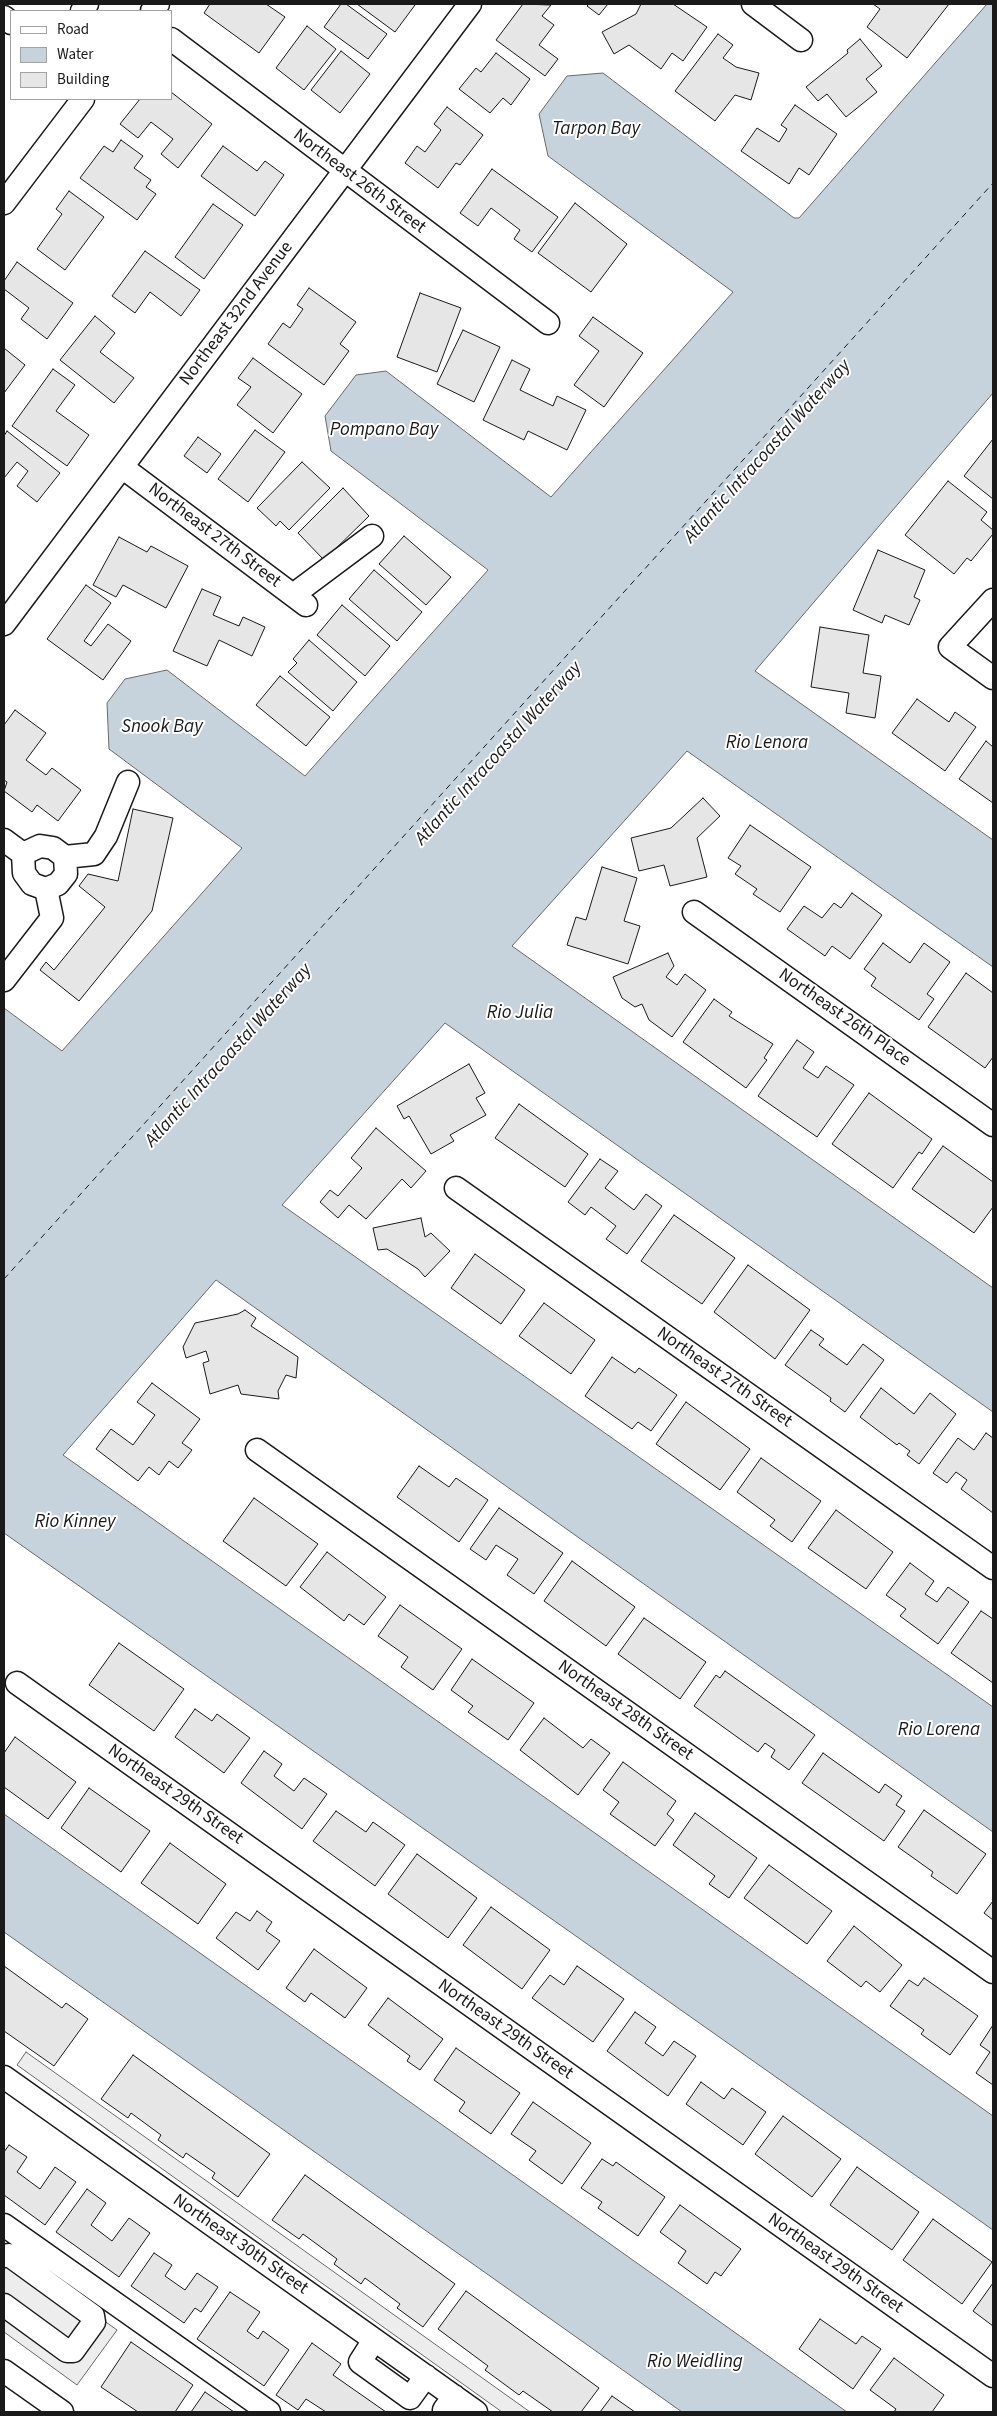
<!DOCTYPE html>
<html>
<head>
<meta charset="utf-8">
<style>
  body { margin:0 }
  #map { position:relative; width:997px; height:2416px; overflow:hidden; background:#fff; font-family:"Source Sans 3",sans-serif }
  canvas { display:block }
  .frame { position:absolute; inset:0; border:5px solid #1a1a1a; pointer-events:none }
  .legend { position:absolute; left:10px; top:10px; width:162px; height:90px; box-sizing:border-box; background:#fff; border:1px solid #a3a3a3; margin:0; padding:6px 9px; list-style:none; font-size:15px; color:#1a1a1a }
  .legend li { display:flex; align-items:center; gap:10px; height:25px }
  .legend b { width:25px; border:1px solid #a3a3a3 }
</style>
</head>
<body>
<div id="map">
<canvas width="997" height="2416"></canvas>
<div class="frame"></div>
<ul class="legend">
<li><b style="height:6px;background:#fff"></b>Road</li>
<li><b style="height:14px;background:#c6d2dc"></b>Water</li>
<li><b style="height:14px;background:#e6e6e6"></b>Building</li>
</ul>
</div>
<script>
const g = document.querySelector('canvas').getContext('2d');
g.lineJoin = 'round';
function fillPath(path, color) {
  g.fillStyle = color;
  g.fill(path, 'evenodd');
}
function shape(rows) {
  const path = new Path2D();
  for (const r of rows) {
    path.moveTo(r[0], r[1]);
    for (let i = 2; i < r.length; i += 2) path.lineTo(r[i], r[i + 1]);
  }
  return path;
}
function strokePath(path, color, width, dash) {
  g.strokeStyle = color;
  g.lineWidth = width;
  g.lineCap = dash ? 'butt' : 'round';
  g.setLineDash(dash || []);
  g.stroke(path);
}
function write(font, color, halo, rows, align = 'center') {
  g.font = font + ' "Source Sans 3",sans-serif';
  g.lineWidth = 4;
  g.setLineDash([]);
  g.textBaseline = 'middle';
  g.strokeStyle = halo;
  g.fillStyle = color;
  for (const [text, x, y, turn = 0] of rows) {
    g.save();
    g.translate(x, y);
    g.rotate((+turn || 0) * Math.PI / 180);
    g.textAlign = isNaN(turn) ? turn : align;
    if (halo) g.strokeText(text, 0, 0);
    g.fillText(text, 0, 0);
    g.restore();
  }
}
const parking = shape([
  [26,2052,530,2412,502,2412,17,2065,26,2052],
  [4,2249,117,2330,77,2385,4,2332,4,2249]
]);
const water = shape([
  [987,4,993,4,993,393,755,671,993,840,993,967,687,751,512,946,993,1288,993,1412,445,1023,282,1205,993,1707,993,1832,216,1280,63,1455,993,2116,993,2230,4,1533,4,1008,62,1051,242,848,109,749,107,703,125,679,167,670,305,776,488,570,331,451,325,416,356,375,386,371,551,497,733,292,548,156,539,114,567,76,603,73,794,218,799,218,987,4],
  [4,1814,847,2412,682,2412,4,1932,4,1814]
]);
const ferry = shape([
  [4,1279,993,183]
]);
const building = shape([
  [210,4,266,4,285,17,259,53,204,13,210,4],
  [341,4,346,4,387,34,368,59,324,27,341,4],
  [357,4,412,4,415,5,395,32,357,4],
  [523,4,551,5,542,16,554,25,539,45,558,59,545,76,496,40,523,4],
  [589,4,608,4,599,15,587,6,589,4],
  [641,4,673,4,707,27,683,61,672,53,661,69,629,45,614,54,602,32,636,14,641,4],
  [873,4,949,4,907,58,867,27,880,9,873,4],
  [307,26,336,49,304,90,276,68,307,26],
  [718,34,733,45,723,58,736,67,759,73,751,100,735,95,715,121,675,91,718,34],
  [860,39,882,66,866,79,877,92,846,117,827,94,818,101,806,87,848,53,847,50,860,39],
  [341,51,370,74,340,113,311,90,341,51],
  [496,53,530,79,511,105,503,98,490,113,459,89,476,68,481,72,496,53],
  [171,92,212,124,178,168,161,154,173,139,151,122,138,138,120,124,140,99,171,99,171,92],
  [795,105,837,134,809,175,799,168,789,184,741,151,757,128,779,142,787,129,781,125,795,105],
  [447,107,483,135,460,165,456,163,438,188,405,163,417,146,425,152,441,130,434,124,447,107],
  [121,140,143,156,134,168,151,180,146,187,156,194,137,220,80,178,104,146,113,152,121,140],
  [223,146,257,171,265,161,284,175,255,216,201,176,223,146],
  [492,169,558,217,532,252,514,239,520,230,491,208,478,226,460,213,492,169],
  [69,191,104,217,65,270,37,249,62,214,56,209,69,191],
  [575,203,627,244,591,292,538,253,575,203],
  [213,204,243,225,204,279,175,257,213,204],
  [145,251,200,290,181,316,150,292,135,313,112,296,145,251],
  [17,262,73,303,47,339,21,319,29,308,4,289,4,281,17,262],
  [309,288,356,322,340,344,349,351,324,385,268,344,283,323,290,328,303,309,297,305,309,288],
  [420,293,461,308,437,372,397,357,420,293],
  [95,316,115,333,100,352,134,378,114,403,60,360,95,316],
  [593,317,643,353,604,407,574,385,599,351,579,336,593,317],
  [463,330,500,347,474,402,437,384,463,330],
  [4,348,25,365,4,393,4,348],
  [253,358,302,394,273,433,237,405,251,387,238,378,253,358],
  [512,360,530,369,520,390,553,406,557,396,586,410,567,450,528,431,524,440,483,420,512,360],
  [53,369,75,385,56,411,89,435,67,466,12,426,53,369],
  [255,430,285,452,248,502,218,479,255,430],
  [7,431,60,473,37,502,17,486,28,471,17,462,4,478,4,436,7,431],
  [198,437,221,454,207,473,184,456,198,437],
  [993,439,993,499,964,476,993,439],
  [302,462,330,488,289,530,280,521,276,526,257,508,302,462],
  [948,481,987,512,981,520,993,530,993,534,971,561,967,558,954,574,905,535,948,481],
  [343,488,369,516,324,560,298,533,343,488],
  [404,536,451,577,426,605,379,564,404,536],
  [119,537,147,552,151,546,188,566,166,608,123,585,116,597,93,585,119,537],
  [878,550,925,570,914,597,920,600,909,625,885,615,882,623,853,610,878,550],
  [374,570,422,612,397,641,349,599,374,570],
  [86,585,111,603,84,641,91,646,108,624,131,641,103,680,47,639,86,585],
  [202,589,221,597,213,615,239,626,243,617,265,627,252,656,219,640,207,666,173,651,202,589],
  [342,605,390,646,365,676,317,635,342,605],
  [820,627,869,635,863,673,881,676,875,718,846,713,849,693,811,687,820,627],
  [309,640,357,682,333,711,288,672,297,663,293,659,309,640],
  [280,676,330,717,306,746,256,705,280,676],
  [917,699,949,722,955,712,976,727,945,771,892,733,917,699],
  [15,710,46,733,26,760,46,775,52,768,81,790,58,821,37,805,32,812,4,791,7,782,4,780,4,725,15,710],
  [986,741,993,747,993,803,959,779,986,741],
  [703,798,720,816,697,838,707,877,670,886,664,865,639,871,631,838,671,828,703,798],
  [133,809,173,818,152,911,79,1001,40,970,46,962,54,970,105,907,79,886,88,874,118,881,133,809],
  [750,825,811,867,780,912,753,894,757,889,735,874,741,866,728,858,750,825],
  [602,867,637,878,624,921,640,926,628,964,567,945,576,917,586,920,602,867],
  [852,893,882,915,850,959,832,946,825,956,787,929,804,906,822,918,834,903,841,908,852,893],
  [883,943,910,963,924,943,950,962,927,994,934,999,919,1020,871,986,876,978,864,969,883,943],
  [668,953,674,966,666,977,677,985,685,974,706,990,672,1037,649,1020,642,1004,635,1007,622,998,613,977,668,953],
  [966,973,993,993,993,1057,985,1068,928,1027,966,973],
  [714,999,732,1012,729,1016,773,1044,764,1058,767,1060,746,1088,683,1042,714,999],
  [797,1040,814,1052,803,1068,818,1078,826,1066,854,1085,817,1137,758,1096,797,1040],
  [469,1064,485,1093,476,1098,486,1115,450,1135,454,1141,431,1154,409,1116,404,1119,397,1106,469,1064],
  [869,1093,932,1139,922,1154,919,1152,893,1188,832,1144,869,1093],
  [519,1104,588,1154,565,1187,495,1138,519,1104],
  [376,1128,426,1171,411,1188,402,1179,366,1219,349,1205,338,1218,320,1202,330,1190,338,1196,362,1168,351,1158,376,1128],
  [943,1146,993,1182,993,1207,974,1233,912,1189,943,1146],
  [600,1159,618,1171,605,1188,634,1210,646,1194,662,1206,627,1254,606,1239,616,1226,591,1207,585,1215,568,1202,600,1159],
  [674,1215,735,1258,702,1304,641,1261,674,1215],
  [421,1218,425,1237,431,1233,450,1251,425,1277,418,1269,387,1249,378,1250,373,1228,421,1218],
  [475,1254,525,1290,501,1324,451,1288,475,1254],
  [748,1265,810,1310,775,1359,714,1312,748,1265],
  [544,1303,595,1340,571,1374,519,1336,544,1303],
  [245,1310,256,1318,251,1326,298,1357,296,1378,286,1375,278,1391,279,1399,241,1394,238,1385,210,1394,203,1363,209,1361,206,1351,186,1358,183,1347,195,1323,238,1314,245,1310],
  [811,1330,824,1339,819,1345,847,1365,863,1344,884,1360,845,1412,830,1401,831,1398,785,1365,811,1330],
  [612,1357,635,1373,639,1368,677,1395,651,1431,638,1422,632,1429,585,1396,612,1357],
  [152,1383,200,1419,182,1443,192,1450,178,1468,169,1461,159,1475,149,1467,138,1481,96,1449,111,1429,133,1445,155,1415,137,1402,152,1383],
  [881,1388,914,1414,930,1393,956,1414,919,1464,907,1455,910,1451,899,1443,897,1445,860,1417,881,1388],
  [686,1402,750,1449,720,1490,656,1444,686,1402],
  [986,1433,993,1438,993,1513,961,1489,967,1480,956,1472,947,1483,933,1473,958,1438,974,1450,986,1433],
  [761,1458,821,1501,792,1542,770,1526,775,1520,737,1492,761,1458],
  [419,1466,449,1487,456,1478,488,1500,459,1542,397,1497,419,1466],
  [254,1498,318,1544,286,1586,223,1541,254,1498],
  [499,1508,563,1553,534,1594,507,1575,518,1559,496,1545,486,1560,470,1549,499,1508],
  [836,1510,893,1552,866,1589,808,1548,836,1510],
  [327,1552,386,1597,364,1625,349,1614,344,1621,300,1587,327,1552],
  [572,1561,635,1607,606,1646,544,1601,572,1561],
  [910,1563,934,1581,925,1594,937,1602,948,1587,969,1602,938,1644,900,1616,906,1609,886,1595,910,1563],
  [400,1605,462,1649,433,1690,401,1667,408,1657,378,1636,400,1605],
  [981,1611,993,1619,993,1683,951,1653,981,1611],
  [644,1618,706,1662,680,1699,618,1654,644,1618],
  [119,1643,184,1689,154,1731,89,1685,119,1643],
  [472,1659,534,1703,508,1740,468,1712,473,1706,451,1690,472,1659],
  [725,1671,815,1735,789,1770,771,1757,775,1750,765,1743,758,1752,694,1706,716,1675,720,1678,725,1671],
  [195,1709,212,1721,217,1714,250,1738,224,1773,175,1737,195,1709],
  [544,1718,583,1748,591,1739,610,1753,578,1795,520,1750,544,1718],
  [15,1737,76,1782,48,1819,4,1787,4,1753,15,1737],
  [264,1751,282,1764,274,1776,294,1791,304,1778,327,1794,302,1829,241,1783,264,1751],
  [823,1753,879,1793,885,1784,902,1796,896,1805,905,1811,884,1841,802,1783,823,1753],
  [623,1762,676,1801,667,1814,674,1820,655,1846,610,1814,619,1802,603,1790,623,1762],
  [89,1788,150,1831,121,1872,61,1828,89,1788],
  [924,1810,986,1854,957,1894,931,1876,933,1872,898,1847,924,1810],
  [336,1811,366,1832,373,1822,405,1845,375,1886,313,1841,336,1811],
  [695,1813,757,1858,729,1898,709,1884,715,1876,673,1845,695,1813],
  [170,1843,226,1884,198,1924,141,1883,170,1843],
  [417,1854,477,1898,448,1938,388,1894,417,1854],
  [769,1865,832,1911,807,1944,744,1898,769,1865],
  [993,1901,993,1920,984,1913,993,1901],
  [491,1907,550,1950,522,1989,463,1945,491,1907],
  [257,1911,272,1922,266,1931,280,1941,258,1970,216,1938,236,1912,250,1921,257,1911],
  [854,1926,902,1965,880,1992,866,1981,861,1987,827,1961,854,1926],
  [314,1949,367,1988,345,2018,311,1993,305,2002,286,1988,314,1949],
  [4,1966,62,2008,66,2003,88,2019,54,2066,4,2031,4,1966],
  [577,1966,624,1999,593,2042,532,1998,550,1975,564,1985,577,1966],
  [924,1978,978,2016,950,2055,921,2034,924,2030,890,2006,909,1980,918,1986,924,1978],
  [388,1998,443,2039,420,2070,407,2061,410,2056,368,2025,388,1998],
  [635,2012,656,2027,645,2043,663,2056,674,2041,696,2056,668,2096,607,2051,635,2012],
  [993,2025,993,2085,976,2073,990,2052,980,2045,993,2025],
  [456,2048,520,2093,491,2134,459,2111,465,2102,434,2080,456,2048],
  [133,2055,270,2154,238,2197,212,2178,215,2173,186,2153,183,2158,158,2140,161,2135,131,2113,128,2118,101,2099,133,2055],
  [701,2082,724,2099,732,2088,766,2112,743,2145,686,2104,701,2082],
  [533,2102,591,2143,562,2184,529,2160,536,2151,511,2134,533,2102],
  [783,2116,841,2159,812,2197,755,2154,783,2116],
  [9,2145,27,2157,17,2172,40,2189,55,2167,76,2182,45,2225,4,2195,4,2152,9,2145],
  [602,2159,613,2166,616,2162,665,2197,638,2236,598,2208,602,2202,581,2188,602,2159],
  [857,2167,919,2212,892,2250,830,2205,857,2167],
  [305,2175,455,2284,423,2327,397,2308,400,2304,365,2278,361,2284,334,2264,337,2259,303,2234,299,2239,272,2220,305,2175],
  [87,2189,106,2203,91,2225,112,2241,129,2218,150,2233,119,2277,56,2232,87,2189],
  [680,2205,741,2249,721,2276,715,2272,707,2284,678,2263,686,2251,660,2232,680,2205],
  [933,2219,992,2262,962,2304,903,2260,933,2219],
  [154,2253,172,2265,165,2276,185,2290,197,2273,218,2287,201,2312,195,2308,184,2323,131,2286,154,2253],
  [993,2283,993,2326,973,2311,993,2283],
  [466,2291,599,2388,581,2412,553,2412,523,2391,519,2395,485,2370,488,2366,438,2329,466,2291],
  [230,2292,260,2312,247,2331,258,2339,263,2331,289,2350,264,2386,197,2339,230,2292],
  [820,2319,856,2344,862,2336,881,2349,853,2389,799,2349,820,2319],
  [131,2342,193,2385,175,2412,138,2412,101,2387,131,2342],
  [312,2343,341,2364,333,2375,386,2412,326,2412,306,2399,298,2410,276,2395,312,2343],
  [894,2358,944,2395,932,2412,894,2412,896,2409,870,2390,894,2358],
  [205,2392,234,2412,191,2412,205,2392],
  [612,2396,635,2412,600,2412,612,2396]
]);
const minor = shape([
  [753,4,801,40],
  [82,11,87,4],
  [152,11,158,4],
  [4,17,11,23],
  [171,39,548,323],
  [4,203,83,99],
  [122,467,306,605],
  [293,595,372,536],
  [993,600,950,647,993,678],
  [4,624,470,4],
  [4,840,23,854],
  [23,854,40,846,53,848,65,857,94,854,106,836,128,782],
  [46,889,58,884,66,874,65,857],
  [694,912,993,1125],
  [4,980,52,918,46,889,32,884,24,873,23,854],
  [456,1188,993,1568],
  [257,1450,993,1972],
  [17,1683,993,2376],
  [4,2077,476,2412],
  [4,2225,269,2412],
  [4,2256,9,2255,93,2316,94,2322,73,2351,67,2351,4,2305],
  [374,2340,360,2362,410,2398,426,2376],
  [4,2371,62,2412],
  [447,2412,444,2410,454,2396]
]);
const streetNames = [
  ["Northeast 26th Street",359,182,37],
  ["Northeast 32nd Avenue",237,314,-53],
  ["Northeast 27th Street",214,536,37],
  ["Northeast 26th Place",844,1018,35],
  ["Northeast 27th Street",724,1378,35],
  ["Northeast 28th Street",625,1711,35],
  ["Northeast 29th Street",175,1795,35],
  ["Northeast 29th Street",505,2030,35],
  ["Northeast 30th Street",240,2245,35],
  ["Northeast 29th Street",835,2264,35]
];
const waterNames = [
  ["Tarpon Bay",596,130],
  ["Pompano Bay",384,431],
  ["Atlantic Intracoastal Waterway",768,452,-48],
  ["Snook Bay",162,728],
  ["Rio Lenora",767,744],
  ["Atlantic Intracoastal Waterway",499,754,-48],
  ["Rio Julia",520,1014],
  ["Atlantic Intracoastal Waterway",229,1056,-48],
  ["Rio Kinney",75,1523],
  ["Rio Lorena",939,1731],
  ["Rio Weidling",695,2363]
];
fillPath(parking, '#ededed');
strokePath(parking, '#6a6a6a', 1);
fillPath(water, '#c6d2dc');
strokePath(water, '#6a6a6a', 1);
strokePath(ferry, '#1a1a1a', 1, [6, 5]);
fillPath(building, '#e6e6e6');
strokePath(building, '#1a1a1a', 1);
strokePath(minor, '#1a1a1a', 25);
strokePath(minor, '#fff', 22);
write('18px', '#1a1a1a', '#fff', streetNames);
write('italic 19px', '#1a1a1a', '#fff', waterNames);
</script>
</body>
</html>
